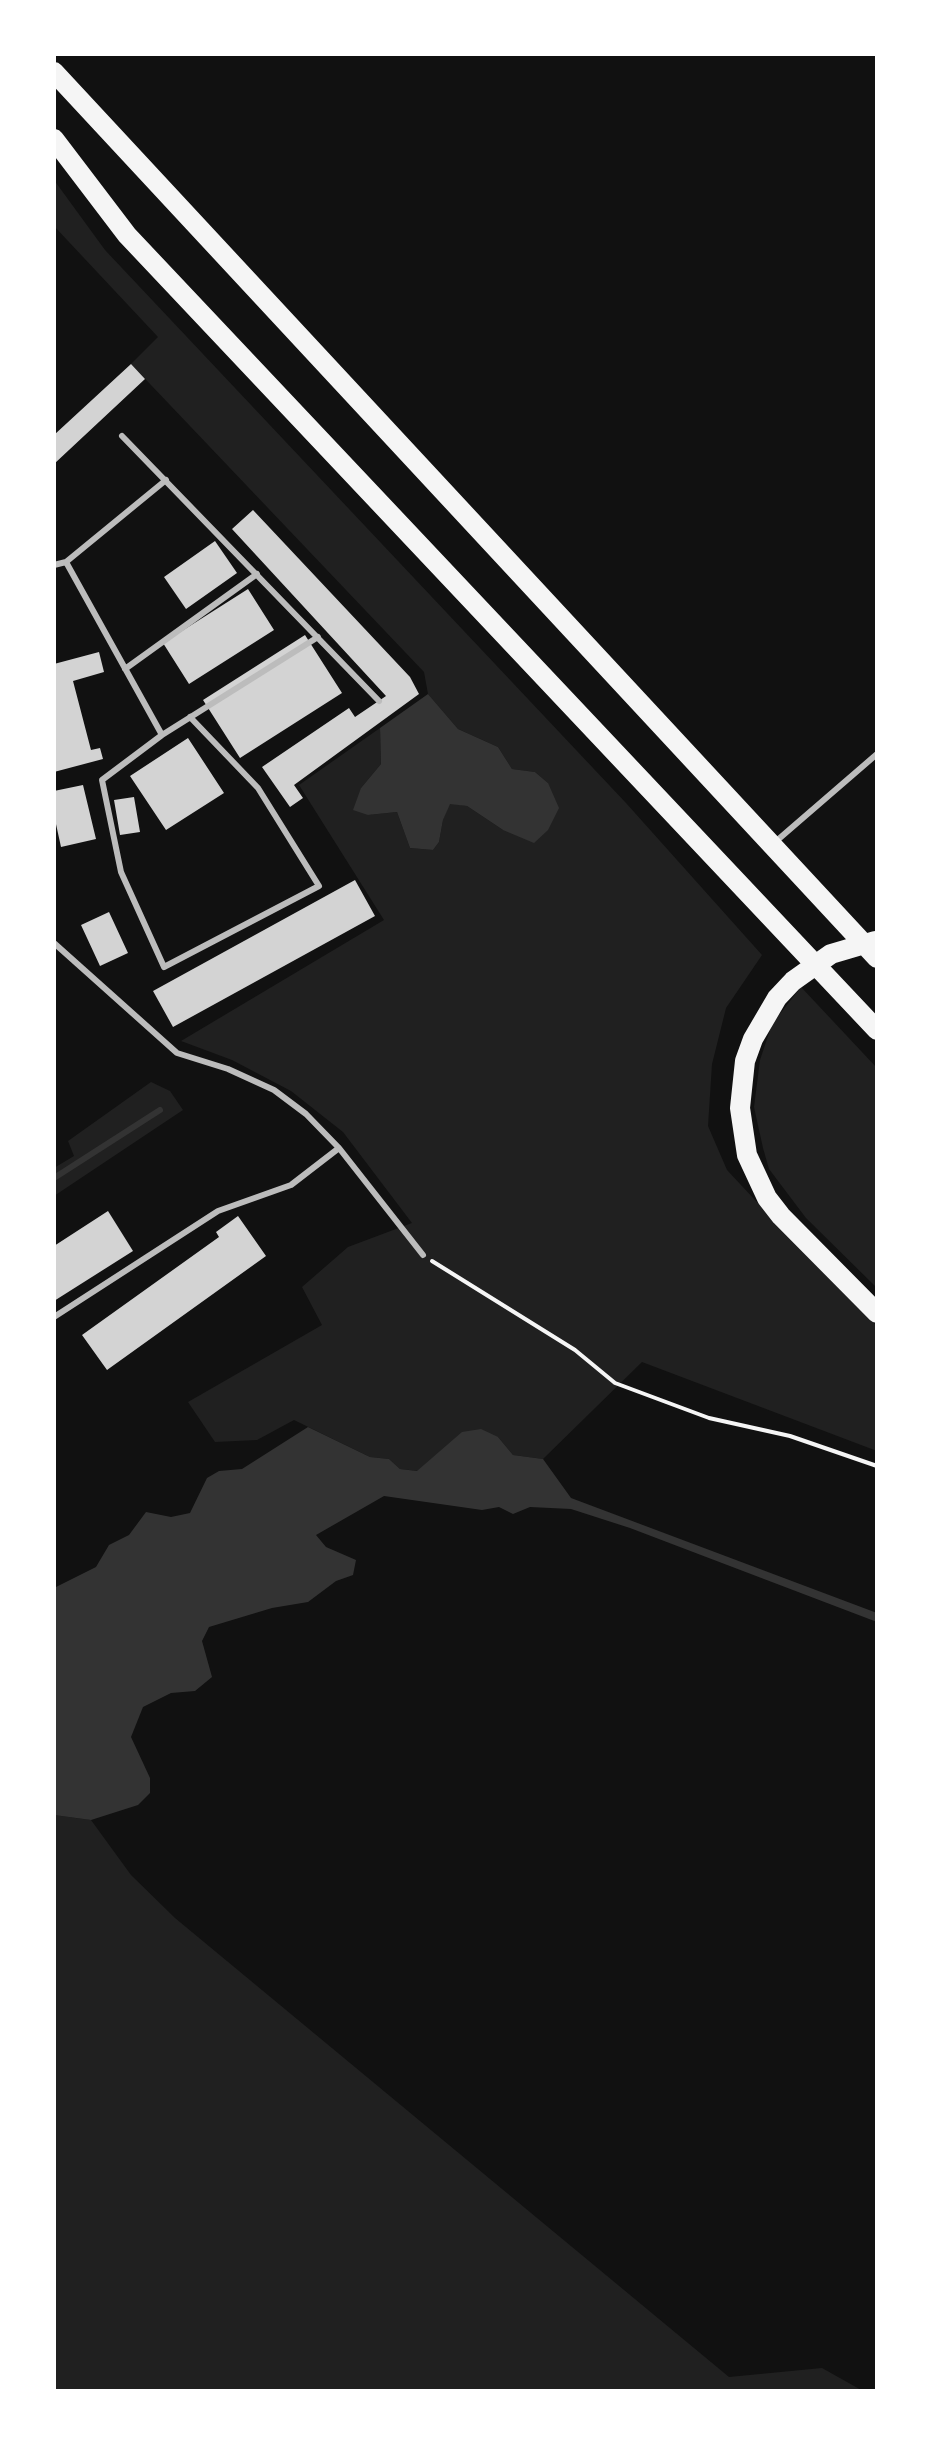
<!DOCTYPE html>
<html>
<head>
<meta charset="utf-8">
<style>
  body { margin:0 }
  #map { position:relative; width:931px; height:2445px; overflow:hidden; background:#111; font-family:"Roboto Serif",serif }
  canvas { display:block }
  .frame { position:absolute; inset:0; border:56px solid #fff; pointer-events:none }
</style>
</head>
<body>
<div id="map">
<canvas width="931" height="2445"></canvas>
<div class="frame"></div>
</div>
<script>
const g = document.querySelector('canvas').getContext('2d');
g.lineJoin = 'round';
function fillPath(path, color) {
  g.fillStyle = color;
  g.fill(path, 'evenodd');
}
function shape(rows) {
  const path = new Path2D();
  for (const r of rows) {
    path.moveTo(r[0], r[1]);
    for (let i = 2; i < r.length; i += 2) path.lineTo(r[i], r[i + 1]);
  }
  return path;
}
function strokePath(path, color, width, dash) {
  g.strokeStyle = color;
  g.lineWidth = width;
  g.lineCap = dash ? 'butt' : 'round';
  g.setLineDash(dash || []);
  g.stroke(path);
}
const green = shape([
  [54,180,105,250,626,803,762,955,726,1008,712,1064,708,1126,727,1170,810,1259,877,1326,877,1451,642,1362,543,1459,513,1455,498,1437,431,1460,418,1471,400,1469,389,1459,370,1457,294,1420,257,1440,215,1442,188,1402,322,1325,302,1287,348,1247,412,1223,343,1132,291,1091,232,1060,181,1041,384,920,299,785,380,728,381,764,361,788,368,815,397,812,410,848,433,850,439,842,443,820,449,803,467,806,503,830,548,783,535,772,512,769,498,747,458,729,428,694,424,672,131,364,158,337,54,226],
  [801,987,877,1068,877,1288,806,1218,769,1169,763,1148,754,1107,760,1060,772,1024],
  [151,1082,170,1091,183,1110,54,1196,54,1168,74,1156,68,1141],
  [54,1815,91,1820,131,1875,175,1918,729,2377,822,2368,863,2391,54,2391]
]);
const water = shape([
  [428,694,458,729,498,747,512,769,535,772,548,783,559,808,548,830,534,843,503,830,467,806,450,804,443,820,439,842,433,850,410,848,397,812,368,815,353,810,361,788,381,764,380,728],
  [308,1427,370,1457,389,1459,400,1469,417,1471,462,1432,481,1429,498,1437,513,1455,543,1459,571,1498,877,1613,877,1622,630,1528,571,1509,530,1507,513,1514,499,1507,482,1510,384,1496,316,1535,326,1547,356,1560,353,1575,336,1581,308,1602,272,1608,209,1627,202,1641,212,1677,195,1691,171,1693,143,1707,131,1737,150,1778,150,1793,138,1805,91,1820,54,1815,54,1588,96,1567,109,1545,129,1535,146,1512,171,1517,190,1513,207,1478,219,1471,242,1469]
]);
const stream = shape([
  [54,1178,160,1110]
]);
const building = shape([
  [131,364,145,379,54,464,54,435],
  [253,510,410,677,419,694,294,785,303,798,290,807,262,767,349,708,355,717,386,696,232,529],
  [215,541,237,573,186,609,164,577],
  [248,589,274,630,189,684,163,643],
  [305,635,342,693,240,758,203,700],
  [99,652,104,672,73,681,91,750,100,748,103,759,54,772,54,664],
  [188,738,224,793,166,830,130,776],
  [83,785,96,839,61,847,54,815,54,791],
  [134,797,140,832,120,835,114,800],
  [355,880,375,916,173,1027,153,991],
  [109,912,128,953,100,966,81,925],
  [108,1211,133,1251,54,1301,54,1246],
  [238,1216,266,1256,107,1370,82,1335,219,1237,216,1232]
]);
const path = shape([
  [432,1261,575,1350,615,1383,709,1418,790,1436,877,1466]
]);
const service = shape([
  [122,436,379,701],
  [66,562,162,735],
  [54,565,66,562,166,480],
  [125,669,257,574],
  [190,717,258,788,319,886,164,967,121,872,102,780,162,735,318,637],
  [774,843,877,754],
  [54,943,177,1053,228,1069,274,1090,306,1114,339,1148,423,1255],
  [54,1317,218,1211,291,1185,339,1148]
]);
const trunk = shape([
  [54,72,877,958],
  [54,139,127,235,877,1030],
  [875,941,831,954,793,981,777,998,753,1039,745,1061,740,1108,747,1155,767,1198,781,1216,877,1313]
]);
fillPath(green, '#202020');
fillPath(water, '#333');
strokePath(stream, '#333', 6);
fillPath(building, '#d3d3d3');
strokePath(path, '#f5f5f5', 4);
strokePath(service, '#bcbcbc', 6);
strokePath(trunk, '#f5f5f5', 20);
</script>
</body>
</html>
